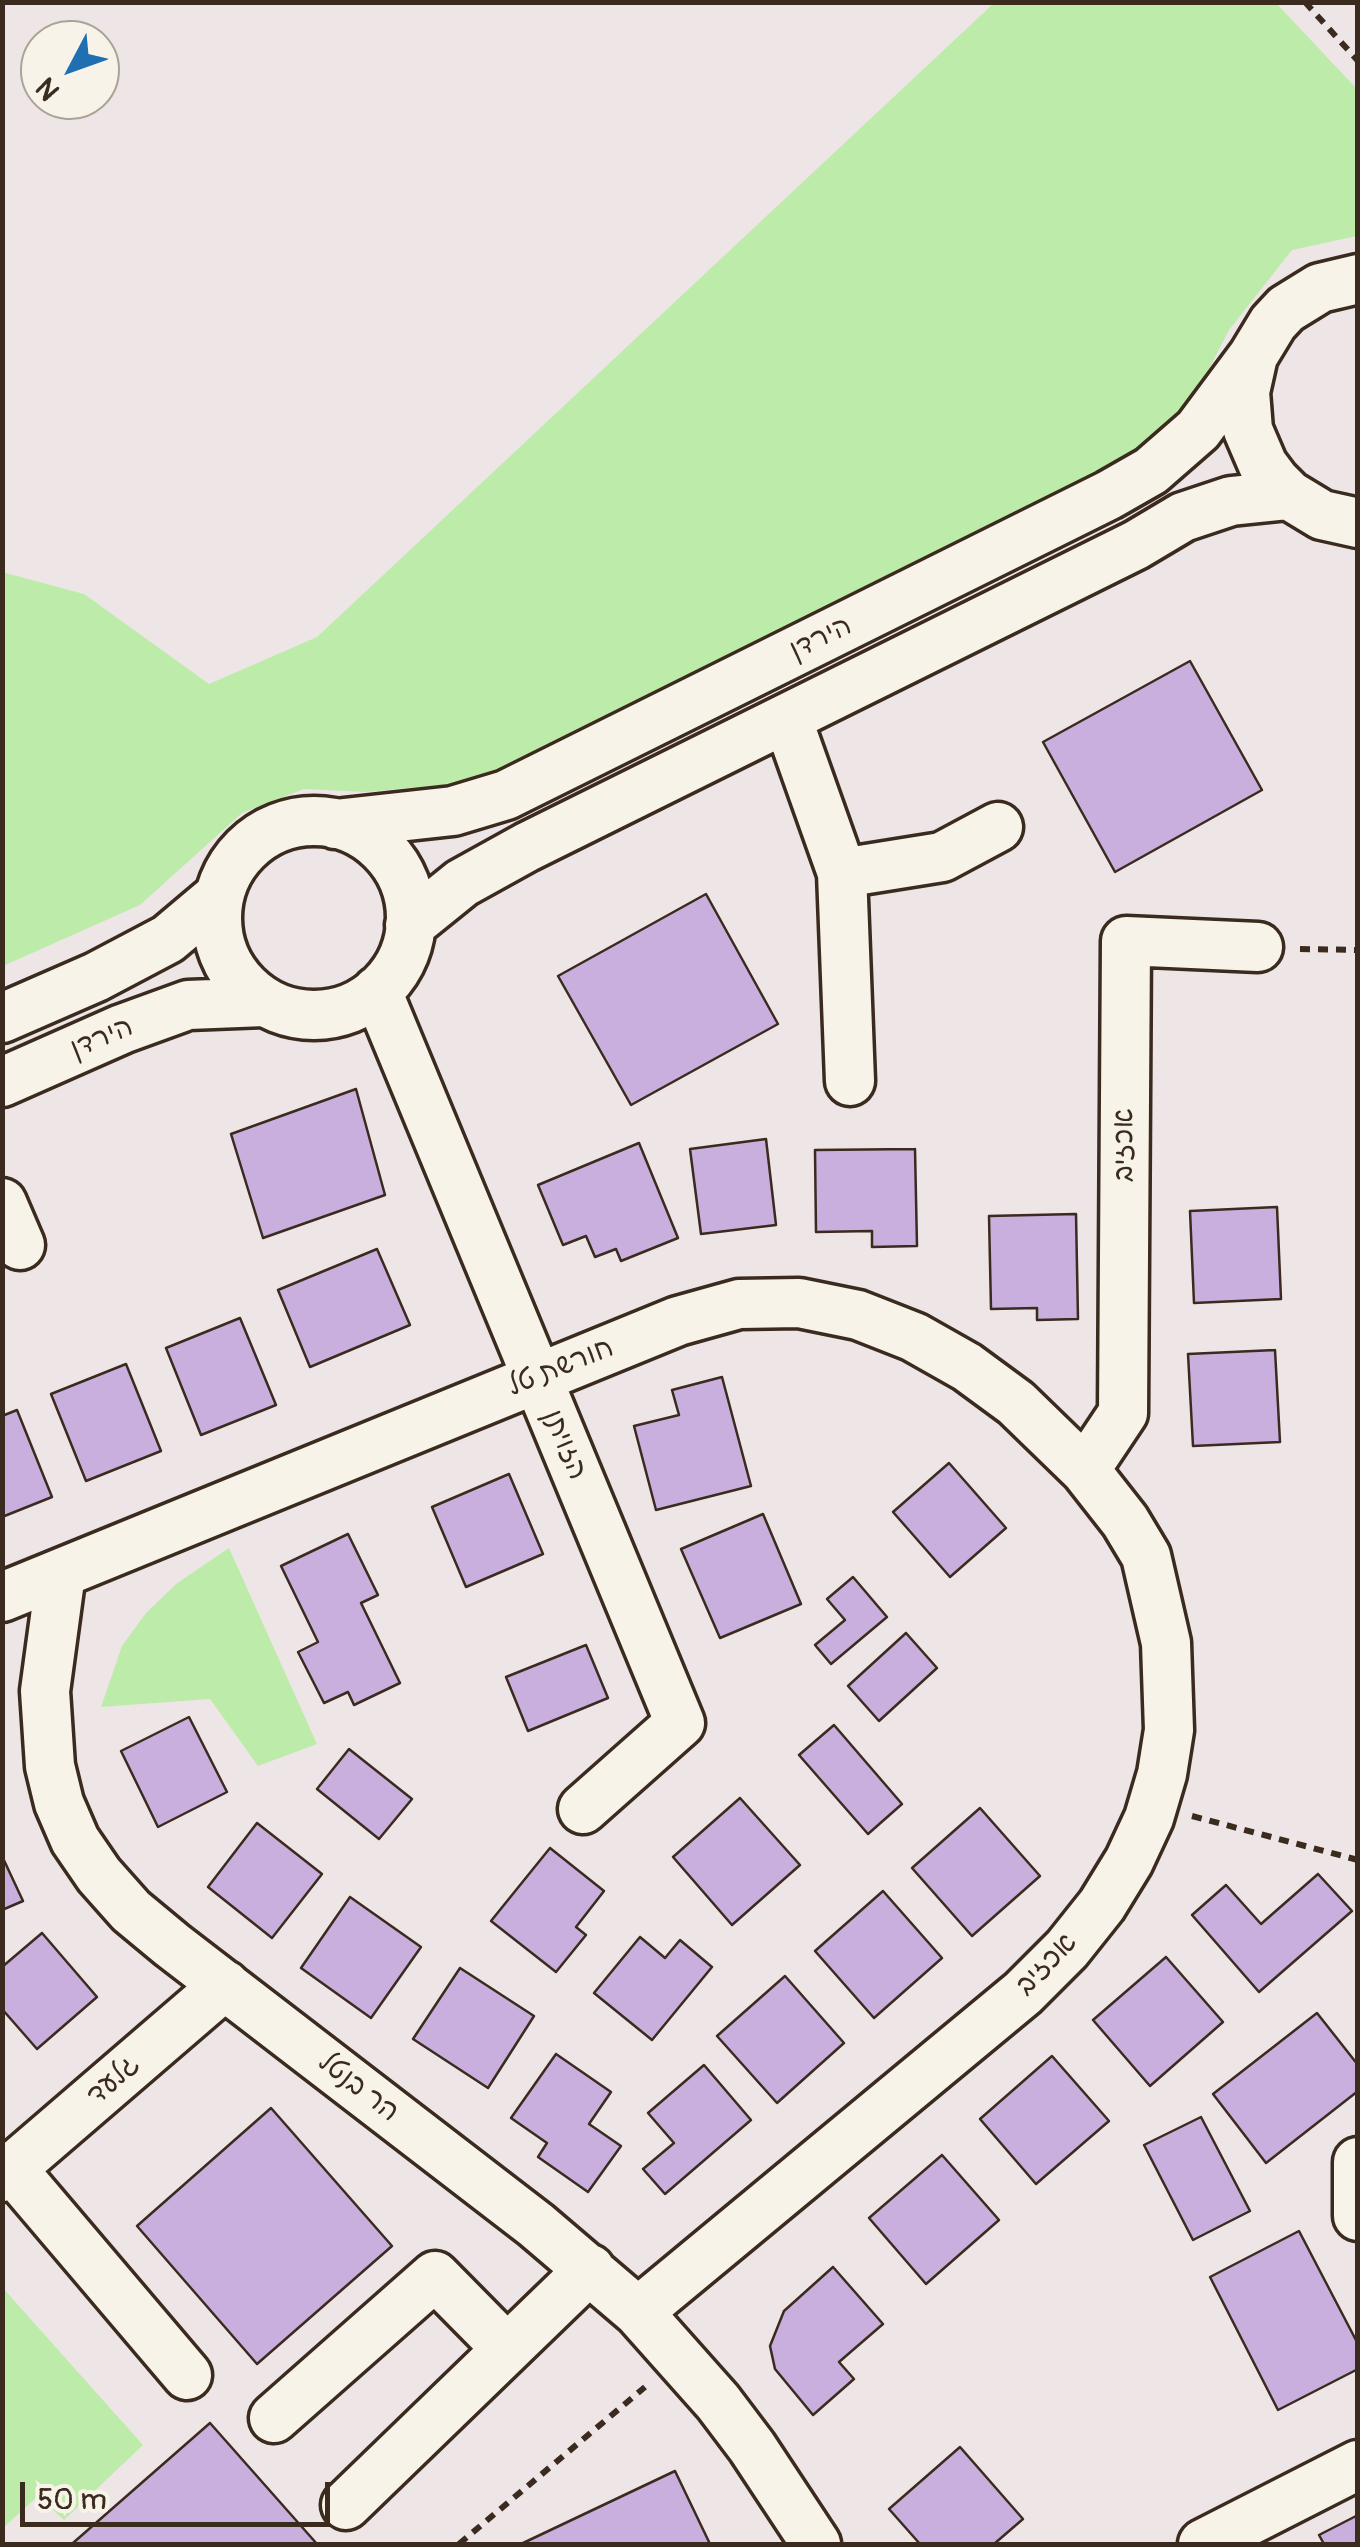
<!DOCTYPE html>
<html>
<head>
<meta charset="utf-8">
<style>
  body { margin:0 }
  #map { position:relative; width:1360px; height:2547px; overflow:hidden; background:#eee5e6; font-family:Pangolin,sans-serif }
  canvas { display:block }
  .frame { position:absolute; inset:0; border:5px solid #3b2a1e; pointer-events:none }
  .north { position:absolute; left:20px; top:20px; width:100px; height:100px; box-sizing:border-box; background:#f7f3e8; border:2px solid #aca397; border-radius:50%; rotate:229deg; font-size:28px; font-weight:700; line-height:40px; text-align:center; color:#3b2a1e }
  .north::after { content:''; display:block; margin:auto; width:35px; height:45px; background:#1f6fb2; clip-path:polygon(50% 0,100% 100%,50% 72%,0 100%) }
  .scale { position:absolute; left:20px; top:2482px; width:310px; height:45px; box-sizing:border-box; border:5px solid #3b2a1e; border-top:0; padding-left:12px; font-size:30px; line-height:35px; white-space:nowrap; color:#3b2a1e; -webkit-text-stroke:8px #f7f3e8; paint-order:stroke }
</style>
</head>
<body>
<div id="map">
<canvas width="1360" height="2547"></canvas>
<div class="frame"></div>
<div class="north">N</div>
<div class="scale">50 m</div>
</div>
<script>
const g = document.querySelector('canvas').getContext('2d');
g.lineJoin = 'round';
function fillPath(path, color) {
  g.fillStyle = color;
  g.fill(path, 'evenodd');
}
function shape(rows) {
  const path = new Path2D();
  for (const r of rows) {
    if (r.length === 3) {
      path.moveTo(r[0] + r[2], r[1]);
      path.arc(r[0], r[1], r[2], 0, 2 * Math.PI);
      continue;
    }
    path.moveTo(r[0], r[1]);
    for (let i = 2; i < r.length; i += 2) path.lineTo(r[i], r[i + 1]);
  }
  return path;
}
function strokePath(path, color, width, dash) {
  g.strokeStyle = color;
  g.lineWidth = width;
  g.lineCap = dash ? 'butt' : 'round';
  g.setLineDash(dash || []);
  g.stroke(path);
}
function write(font, color, halo, rows, align = 'center') {
  g.font = font + ' Pangolin,"Playpen Sans Hebrew",sans-serif';
  g.lineWidth = 8;
  g.setLineDash([]);
  g.textBaseline = 'middle';
  g.strokeStyle = halo;
  g.fillStyle = color;
  for (const [text, x, y, turn = 0] of rows) {
    g.save();
    g.translate(x, y);
    g.rotate((+turn || 0) * Math.PI / 180);
    g.textAlign = isNaN(turn) ? turn : align;
    if (halo) g.strokeText(text, 0, 0);
    g.fillText(text, 0, 0);
    g.restore();
  }
}
const green = shape([
  [994,3,1276,3,1357,89,1357,236,1292,250,1229,330,1192,402,1128,458,575,739,464,783,366,792,304,789,242,813,140,905,3,966,2,572,84,594,209,684,317,637],
  [229,1548,317,1744,258,1766,210,1699,101,1707,122,1646,146,1613,176,1584],
  [2,2287,143,2445,64,2520,38,2496,3,2528]
]);
const building = shape([
  [1190,661,1262,790,1115,872,1043,742,1190,661],
  [706,894,778,1024,631,1105,558,976,706,894],
  [356,1089,385,1195,263,1238,231,1134,356,1089],
  [766,1139,776,1225,701,1234,690,1149,766,1139],
  [639,1143,678,1238,621,1261,616,1249,595,1257,586,1236,563,1245,538,1185,639,1143],
  [915,1149,917,1246,872,1247,872,1231,816,1232,815,1150,915,1149],
  [1277,1207,1281,1299,1194,1303,1190,1211,1277,1207],
  [1076,1214,1078,1319,1037,1320,1037,1308,991,1309,989,1216,1076,1214],
  [377,1249,410,1325,310,1367,278,1290,377,1249],
  [240,1318,276,1405,201,1435,166,1348,240,1318],
  [1275,1350,1280,1442,1193,1446,1188,1354,1275,1350],
  [126,1364,161,1451,86,1481,51,1394,126,1364],
  [722,1377,751,1486,656,1510,634,1426,679,1415,672,1390,722,1377],
  [17,1410,52,1497,2,1517,2,1416,17,1410],
  [949,1463,1006,1528,950,1577,893,1512,949,1463],
  [509,1474,543,1554,466,1587,432,1507,509,1474],
  [763,1514,801,1604,720,1638,681,1549,763,1514],
  [348,1534,378,1595,361,1603,400,1683,354,1705,348,1692,324,1703,298,1652,318,1642,281,1566,348,1534],
  [853,1577,887,1617,831,1664,815,1645,845,1620,827,1599,853,1577],
  [906,1633,937,1668,879,1721,848,1686,906,1633],
  [586,1645,608,1698,528,1731,506,1677,586,1645],
  [189,1717,227,1792,158,1827,121,1751,189,1717],
  [834,1725,902,1804,868,1834,799,1755,834,1725],
  [349,1749,412,1799,379,1839,317,1789,349,1749],
  [740,1798,800,1865,732,1925,673,1857,740,1798],
  [980,1808,1040,1876,972,1936,912,1868,980,1808],
  [257,1823,322,1874,272,1938,208,1887,257,1823],
  [550,1848,604,1891,576,1927,586,1935,556,1972,491,1921,550,1848],
  [2,1856,23,1901,2,1910,2,1856],
  [1318,1874,1352,1911,1259,1992,1192,1915,1226,1885,1261,1924,1318,1874],
  [883,1891,942,1958,874,2018,815,1951,883,1891],
  [350,1897,421,1947,371,2018,301,1968,350,1897],
  [42,1933,97,1997,37,2049,2,2009,2,1967,42,1933],
  [640,1937,665,1958,680,1940,712,1967,652,2040,594,1993,640,1937],
  [1166,1957,1223,2022,1150,2086,1093,2020,1166,1957],
  [460,1968,534,2016,488,2088,413,2039,460,1968],
  [785,1976,844,2043,777,2103,717,2036,785,1976],
  [1317,2013,1358,2065,1358,2091,1266,2163,1213,2094,1317,2013],
  [556,2054,611,2092,589,2124,621,2146,588,2192,538,2157,547,2143,511,2118,556,2054],
  [1052,2056,1109,2121,1036,2184,980,2119,1052,2056],
  [704,2065,751,2120,665,2194,643,2169,674,2143,648,2113,704,2065],
  [271,2108,392,2246,257,2364,137,2226,271,2108],
  [1201,2117,1250,2211,1193,2240,1144,2145,1201,2117],
  [942,2155,999,2220,926,2284,869,2218,942,2155],
  [1299,2231,1358,2344,1358,2369,1278,2410,1210,2277,1299,2231],
  [833,2267,883,2324,839,2362,854,2379,813,2415,775,2369,770,2346,784,2311,833,2267],
  [210,2423,317,2544,75,2544,73,2543,210,2423],
  [960,2447,1023,2519,994,2544,920,2544,889,2509,960,2447],
  [675,2471,710,2544,521,2544,675,2471],
  [1358,2515,1358,2544,1324,2544,1319,2535,1358,2515]
]);
const path = shape([
  [1305,2,1358,61],
  [1300,949,1358,950],
  [1192,1816,1358,1860],
  [459,2544,645,2387]
]);
const minor = shape([
  [1358,279,1320,288,1286,309,1273,323,1253,356,1245,392,1248,430,1263,465,1275,481,1289,495,1322,515,1358,523],
  [787,718,842,873,850,1081],
  [314,918,97],
  [335,824,453,811,506,795,1109,495,1151,471,1198,430,1253,356],
  [842,873,942,857,998,827],
  [410,925,462,883,527,847,1136,545,1183,517,1231,501,1289,495],
  [377,991,680,1723,583,1809],
  [2,1018,96,977,168,939,219,896],
  [2,1082,122,1029,188,1005,264,1002],
  [2,1203,20,1245],
  [1085,1470,1123,1413,1126,941,1258,947],
  [61,1573,45,1691,50,1766,59,1803,75,1840,99,1875,131,1911,172,1945,536,2225,638,2312,718,2402,752,2447,816,2544],
  [2,1597,678,1321,739,1304,799,1303,858,1315,914,1337,967,1367,1016,1403,1085,1470,1125,1521,1146,1556,1166,1643,1169,1730,1162,1774,1149,1818,1129,1861,1102,1905,1067,1949,1023,1993,638,2312],
  [1358,2162,1358,2216],
  [12,2169,187,2375],
  [2,2177,225,1985],
  [274,2418,435,2276,507,2349],
  [346,2505,590,2269],
  [1203,2544,1358,2465]
]);
const streetNames = [
  ["הירדן",821,639,-26],
  ["הירדן",102,1039,-23],
  ["אכזיב",1125,1145,-90],
  ["חורשת טל",561,1368,-22],
  ["הזויתן",564,1445,67],
  ["אכזיב",1047,1965,-46],
  ["גלעד",114,2081,-41],
  ["הר בנטל",358,2088,38]
];
fillPath(green, '#bdecaa');
fillPath(building, '#c8afdd');
strokePath(building, '#3b2a1e', 2.5);
strokePath(minor, '#3b2a1e', 55);
strokePath(path, '#3b2a1e', 6, [10, 8]);
strokePath(minor, '#f7f3e8', 48);
write('28px', '#3b2a1e', '#f7f3e8', streetNames);
</script>
</body>
</html>
